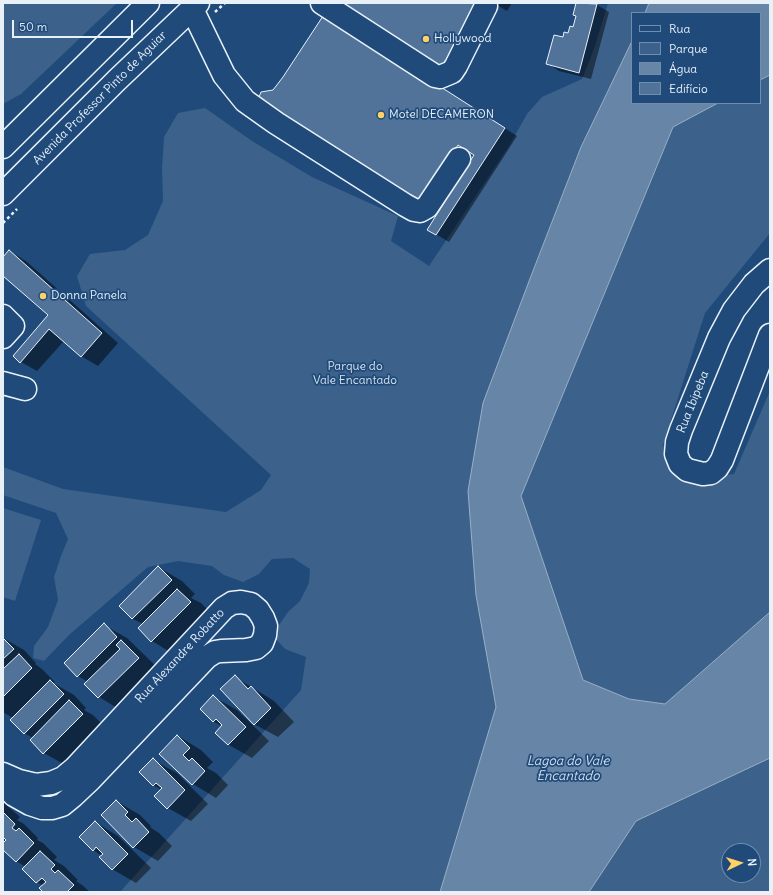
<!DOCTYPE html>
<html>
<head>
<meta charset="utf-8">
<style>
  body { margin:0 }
  #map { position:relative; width:773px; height:895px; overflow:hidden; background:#1f4a7a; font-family:Delius,sans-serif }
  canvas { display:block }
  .frame { position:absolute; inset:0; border:4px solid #e8f1f8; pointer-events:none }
  .legend { position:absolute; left:631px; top:12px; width:130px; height:92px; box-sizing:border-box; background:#1f4a7a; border:1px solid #6f8dac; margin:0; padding:5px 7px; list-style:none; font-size:12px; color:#e8f1f8 }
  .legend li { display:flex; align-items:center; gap:8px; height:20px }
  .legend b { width:20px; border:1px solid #6f8dac }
  .north { position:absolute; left:721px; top:843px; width:40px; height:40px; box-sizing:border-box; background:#1f4a7a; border:1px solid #6f8dac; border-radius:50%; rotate:86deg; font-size:11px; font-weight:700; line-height:16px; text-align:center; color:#e8f1f8 }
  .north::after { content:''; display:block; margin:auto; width:14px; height:18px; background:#ffd166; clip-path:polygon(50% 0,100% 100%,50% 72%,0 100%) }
  .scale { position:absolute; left:12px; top:20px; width:121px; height:18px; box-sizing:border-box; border:2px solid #e8f1f8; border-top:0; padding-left:5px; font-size:12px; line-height:14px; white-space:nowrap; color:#e8f1f8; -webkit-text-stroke:3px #1f4a7a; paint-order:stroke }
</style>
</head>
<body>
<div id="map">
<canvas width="773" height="895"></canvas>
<div class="frame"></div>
<ul class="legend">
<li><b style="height:5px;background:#1f4a7a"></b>Rua</li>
<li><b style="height:11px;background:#3c628c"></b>Parque</li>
<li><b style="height:11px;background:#6685a7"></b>Água</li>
<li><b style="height:11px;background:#517399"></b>Edifício</li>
</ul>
<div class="north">N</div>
<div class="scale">50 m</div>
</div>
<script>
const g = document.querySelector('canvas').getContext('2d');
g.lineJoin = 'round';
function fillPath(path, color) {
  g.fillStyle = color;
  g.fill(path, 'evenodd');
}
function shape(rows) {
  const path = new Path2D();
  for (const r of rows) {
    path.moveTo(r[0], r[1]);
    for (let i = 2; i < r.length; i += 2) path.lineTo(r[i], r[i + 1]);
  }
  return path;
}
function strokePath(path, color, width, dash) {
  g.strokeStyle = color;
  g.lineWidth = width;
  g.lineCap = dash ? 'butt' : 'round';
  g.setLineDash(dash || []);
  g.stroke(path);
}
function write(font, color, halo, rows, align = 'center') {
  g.font = font + ' Delius,sans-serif';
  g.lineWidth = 3.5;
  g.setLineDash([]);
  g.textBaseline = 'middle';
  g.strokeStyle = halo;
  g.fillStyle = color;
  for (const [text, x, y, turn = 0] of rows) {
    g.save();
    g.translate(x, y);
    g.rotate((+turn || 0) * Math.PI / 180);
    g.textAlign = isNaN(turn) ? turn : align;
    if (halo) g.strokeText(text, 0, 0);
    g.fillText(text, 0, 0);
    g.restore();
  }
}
const green = shape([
  [3,3,117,3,21,94,3,104],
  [608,3,649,3,645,13,632,13,632,41,581,147,531,276,476,595,496,707,440,892,120,892,301,690,306,657,285,649,276,639,279,625,288,612,300,601,309,583,310,569,293,558,272,559,259,574,243,582,224,575,212,566,178,561,148,567,69,635,44,661,33,658,34,646,48,627,58,600,54,577,61,556,68,539,56,513,3,495,3,467,63,489,226,512,261,490,271,475,86,306,77,276,90,254,125,250,148,235,163,201,162,168,164,137,178,113,205,108,252,141,312,177,398,216,391,241,429,266,509,146,527,114,542,97,582,79,594,49],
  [770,75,770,233,705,313,663,445,684,479,734,474,770,391,770,612,665,704,629,699,583,680,521,496,673,127,718,103,760,103,760,80],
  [3,508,41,520,15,601,3,597],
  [770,758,770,892,589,892,636,821],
  [729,851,753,851,753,875,729,875]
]);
const water = shape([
  [649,3,770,3,770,75,760,80,760,13,645,13,649,3],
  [632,41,632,103,718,103,673,127,521,496,583,680,629,699,665,704,770,612,770,758,636,821,589,892,440,892,496,707,476,595,468,491,483,403,531,276,581,147,632,41]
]);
const shadow = shape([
  [493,3,512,3,507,11],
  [577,3,590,3,597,5,609,12,591,79,559,71,547,63,563,38,574,29,577,16,574,14],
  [338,21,517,136,449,242,429,230,475,155,470,152,432,212,273,91],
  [9,251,26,261,118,343,98,366,81,356,64,341,37,371,21,362,49,315,3,274,3,258],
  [158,567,182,581,195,594,191,598,201,603,214,616,175,655,152,641,143,624,133,619,120,606],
  [104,625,127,638,162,672,122,711,99,697,88,682,78,676],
  [3,638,24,650,36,663,35,664,42,669,55,682,53,683,74,695,86,708,84,710,93,715,106,728,67,766,44,753,33,738,24,733,13,718,3,712],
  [235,677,274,701,294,722,278,737,254,724],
  [214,697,237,710,269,741,252,758,229,745,216,733,222,726,214,722,201,709],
  [178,736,201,750,213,762,207,768,216,773,228,785,216,798,193,784,161,754],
  [153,760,177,773,208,804,191,821,168,808,162,790,153,785],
  [116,801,140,815,151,826,150,827,159,833,172,846,158,861,134,847,102,815],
  [3,802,20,817,17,820,24,824,38,838,37,840,43,843,57,857,54,860,64,866,78,880,76,881,82,885,90,892,44,892,43,886,37,882,26,867,16,861,3,849],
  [95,822,118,836,151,868,136,883,112,869,102,856,93,850]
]);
const building = shape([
  [336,3,479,3,440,71,336,3],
  [576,3,597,4,579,73,546,64,554,35,563,37,564,32,568,33,570,26,573,27,576,16,573,15,576,3],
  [325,13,505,128,436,235,427,230,474,155,458,145,419,205,257,102,261,92,273,90,283,77,325,13],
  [9,250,102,333,81,357,49,329,20,363,13,356,48,315,3,276,3,257,9,250],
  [158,566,172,580,132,619,119,606,158,566],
  [177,589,191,602,151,642,138,628,177,589],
  [104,623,117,637,77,677,64,663,104,623],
  [3,638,14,649,3,659,3,638],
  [121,640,139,658,98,698,84,684,120,649,116,645,121,640],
  [19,654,32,668,3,697,3,669,19,654],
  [235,675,248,689,251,686,271,708,254,725,220,689,235,675],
  [50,680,64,694,24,734,10,720,50,680],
  [213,695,246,727,228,745,215,733,222,725,216,719,213,722,200,709,213,695],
  [69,700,83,714,43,754,30,740,69,700],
  [177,735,190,748,183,755,189,761,192,758,205,771,192,785,159,754,177,735],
  [153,758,185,790,167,809,154,796,162,788,156,783,153,786,139,772,153,758],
  [116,800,128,812,125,815,132,822,136,818,149,832,133,848,101,815,116,800],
  [3,812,15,824,12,828,16,831,19,828,34,843,16,862,3,850,3,843,6,840,3,837,3,812],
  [95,821,128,854,112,870,99,857,103,854,96,847,93,851,79,837,95,821],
  [40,851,55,865,51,869,55,873,58,870,74,885,67,892,43,892,39,888,46,882,42,878,36,883,22,869,40,851]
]);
const path = shape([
  [215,12,225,3],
  [3,223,17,209]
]);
const minor = shape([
  [322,3,435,76,440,77,452,72,456,66,486,6],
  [192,9,224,75,245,101,276,123,405,205,414,210,420,211,427,207,459,159],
  [770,270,754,284,734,310,719,338,681,430,677,442,676,454,680,464,687,470,703,474,711,473,717,468,722,460,770,335],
  [3,316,13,326,3,337],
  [3,383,25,389],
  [3,774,19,781,36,785,51,783,63,778,75,768,224,608,232,603,241,602,251,604,258,610,263,618,266,626,265,635,262,643,256,648,246,650,221,651,215,652,207,657,90,780,73,796,62,805,52,808,42,808,30,804,14,795,3,783]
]);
const major = shape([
  [3,147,148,3],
  [3,194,117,80,198,3]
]);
const markers = [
  [426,39,4,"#ffd166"],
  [381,115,4,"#ffd166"],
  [43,296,4,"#ffd166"]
];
const poiNames = [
  ["Hollywood",434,39],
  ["Motel DECAMERON",389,115],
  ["Donna Panela",51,296]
];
const streetNames = [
  ["Avenida Professor Pinto de Aguiar",100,98,-45],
  ["Rua Ibipeba",693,402,-68],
  ["Rua Alexandre Robatto",180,656,-47]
];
const parkNames = [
  ["Parque do",355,367],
  ["Vale Encantado",355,381]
];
const waterNames = [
  ["Lagoa do Vale",568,761],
  ["Encantado",568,776]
];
fillPath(green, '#3c628c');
fillPath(water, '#6685a7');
strokePath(water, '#9ab0c7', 1);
fillPath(shadow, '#0007');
fillPath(building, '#517399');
strokePath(building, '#e8f1f8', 1);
strokePath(minor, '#e8f1f8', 25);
strokePath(major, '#e8f1f8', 25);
strokePath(path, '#e8f1f8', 2.5, [3, 3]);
strokePath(minor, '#1f4a7a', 22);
strokePath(major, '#1f4a7a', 22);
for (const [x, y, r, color] of markers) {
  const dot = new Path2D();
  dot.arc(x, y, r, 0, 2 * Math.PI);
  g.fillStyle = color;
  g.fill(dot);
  strokePath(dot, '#1f4a7a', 1.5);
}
write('12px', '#e8f1f8', '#1f4a7a', poiNames, 'left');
write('12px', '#e8f1f8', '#1f4a7a', streetNames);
write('12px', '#d7e3ed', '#1f4a7a', parkNames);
write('italic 13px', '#d4e1ec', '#1f4a7a', waterNames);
</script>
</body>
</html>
